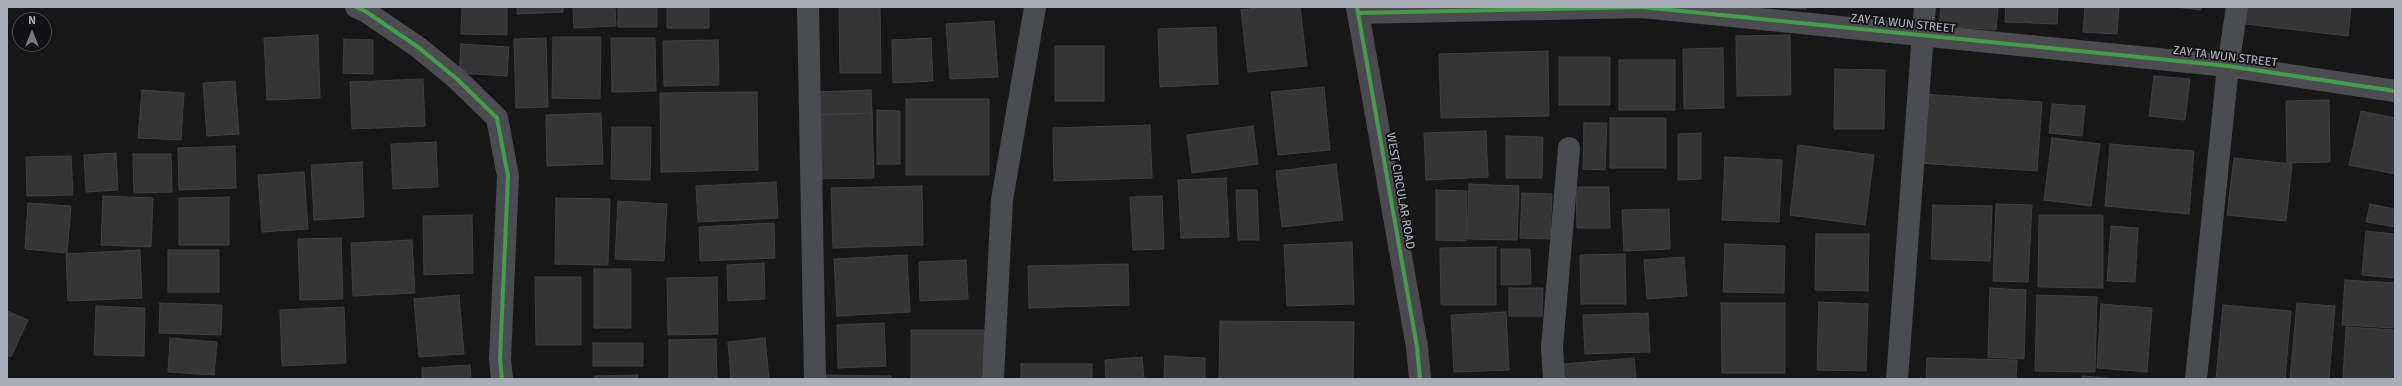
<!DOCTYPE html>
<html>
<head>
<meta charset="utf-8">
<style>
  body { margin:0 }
  #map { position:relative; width:2402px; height:386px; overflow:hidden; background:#171717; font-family:Signika,sans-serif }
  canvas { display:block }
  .frame { position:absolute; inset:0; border:8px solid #a8adb8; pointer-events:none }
  .north { position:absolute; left:12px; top:12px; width:40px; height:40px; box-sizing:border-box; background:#111113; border:1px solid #4d4f55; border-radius:50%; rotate:0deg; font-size:11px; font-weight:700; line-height:16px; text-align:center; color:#a8adb8 }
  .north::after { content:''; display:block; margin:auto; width:14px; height:18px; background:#757880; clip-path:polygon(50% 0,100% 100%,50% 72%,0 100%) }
</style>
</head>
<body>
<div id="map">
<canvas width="2402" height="386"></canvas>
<div class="frame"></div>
<div class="north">N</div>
</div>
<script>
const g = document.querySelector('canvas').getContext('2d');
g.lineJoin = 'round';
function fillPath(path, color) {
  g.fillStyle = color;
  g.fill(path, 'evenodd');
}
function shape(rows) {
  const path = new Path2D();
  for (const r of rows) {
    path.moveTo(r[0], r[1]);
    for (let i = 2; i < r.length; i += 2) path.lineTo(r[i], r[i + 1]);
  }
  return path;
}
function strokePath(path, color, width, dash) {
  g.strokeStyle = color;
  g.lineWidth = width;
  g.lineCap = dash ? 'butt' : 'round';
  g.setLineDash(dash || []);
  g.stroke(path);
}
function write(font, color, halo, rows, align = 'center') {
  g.font = font + ' Signika,sans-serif';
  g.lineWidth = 3.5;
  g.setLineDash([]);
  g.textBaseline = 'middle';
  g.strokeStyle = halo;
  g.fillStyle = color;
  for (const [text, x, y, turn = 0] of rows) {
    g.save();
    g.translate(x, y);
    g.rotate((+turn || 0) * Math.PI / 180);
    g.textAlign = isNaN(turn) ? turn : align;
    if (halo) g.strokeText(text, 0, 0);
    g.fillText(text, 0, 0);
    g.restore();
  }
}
const building = shape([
  [462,7,507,7,507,35,461,34,462,7],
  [517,7,563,7,563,12,517,14,517,7],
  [573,7,615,7,616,26,574,28,573,7],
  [618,7,657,7,657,27,618,27,618,7],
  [667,7,709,7,709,28,667,28,667,7],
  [839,7,880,7,881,73,840,73,839,7],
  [1264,7,1300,7,1307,66,1248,72,1241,10,1264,7],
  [1766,7,1806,7,1806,9,1766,7],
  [1941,7,1998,7,1996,30,1939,26,1941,7],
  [2006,7,2058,7,2057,24,2005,22,2006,7],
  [2085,7,2119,7,2117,34,2083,32,2085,7],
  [2175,7,2201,7,2201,10,2175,7],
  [2247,7,2351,7,2348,36,2245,24,2247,7],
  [994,21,998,77,950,79,946,24,994,21],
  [1216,27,1218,84,1160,87,1158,29,1216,27],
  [318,35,320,98,267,100,264,38,318,35],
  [1790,35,1791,95,1737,96,1736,36,1790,35],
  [553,37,601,37,600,99,552,98,553,37],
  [546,38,548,107,516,108,514,39,546,38],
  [611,38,655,38,656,91,612,92,611,38],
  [931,38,933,81,893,83,892,40,931,38],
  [344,39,373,40,373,74,343,73,344,39],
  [718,40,719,85,664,86,663,41,718,40],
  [461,44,509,47,507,76,459,73,461,44],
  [1055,46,1104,46,1104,101,1055,101,1055,46],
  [1723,48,1724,108,1684,109,1683,49,1723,48],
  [1548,51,1549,116,1441,118,1439,54,1548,51],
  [1559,57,1610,57,1610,105,1559,105,1559,57],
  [1619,60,1675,60,1675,110,1619,110,1619,60],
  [1835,69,1885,70,1884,129,1834,129,1835,69],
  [2154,76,2190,79,2185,120,2149,116,2154,76],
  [423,79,425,126,352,129,350,82,423,79],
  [235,81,239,134,207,136,203,83,235,81],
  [1324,87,1330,150,1278,155,1271,92,1324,87],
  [142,90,184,93,181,140,138,138,142,90],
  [871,90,872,113,813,115,811,92,871,90],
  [757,92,758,170,661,172,660,93,757,92],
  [1923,94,2042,102,2037,171,1918,163,1923,94],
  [906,99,989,99,989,175,906,175,906,99],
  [2329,100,2330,162,2287,163,2286,101,2329,100],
  [2052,104,2085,106,2082,136,2049,133,2052,104],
  [877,110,900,111,900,164,877,164,877,110],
  [2361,111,2395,118,2395,174,2349,165,2361,111],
  [601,113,603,164,547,166,546,115,601,113],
  [872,113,874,178,814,179,813,115,872,113],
  [1610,118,1666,118,1666,168,1610,168,1610,118],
  [1584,123,1607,123,1605,170,1583,169,1584,123],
  [1150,125,1152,178,1054,181,1053,128,1150,125],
  [1253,126,1258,164,1192,173,1187,135,1253,126],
  [612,127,651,127,650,180,611,179,612,127],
  [1486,131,1488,177,1426,180,1424,133,1486,131],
  [1701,133,1701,179,1678,180,1678,134,1701,133],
  [1506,136,1543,137,1542,178,1506,178,1506,136],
  [2052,138,2100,144,2091,206,2044,200,2052,138],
  [436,142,438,187,393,189,391,144,436,142],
  [2110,144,2194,151,2189,214,2105,206,2110,144],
  [1798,145,1874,155,1865,225,1790,215,1798,145],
  [235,146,236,188,179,190,178,148,235,146],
  [116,153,118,190,86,192,84,155,116,153],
  [133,154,171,154,172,192,134,193,133,154],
  [71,156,73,195,27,196,26,157,71,156],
  [1725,157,1782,160,1779,222,1722,220,1725,157],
  [2234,158,2292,164,2286,221,2227,215,2234,158],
  [362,162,364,217,314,220,311,165,362,162],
  [1336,164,1343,220,1282,227,1276,171,1336,164],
  [304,172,308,229,262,232,258,175,304,172],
  [1226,178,1229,237,1181,238,1178,180,1226,178],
  [776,182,778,218,698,222,696,186,776,182],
  [1469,184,1519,186,1517,240,1467,239,1469,184],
  [922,186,923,245,833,248,831,188,922,186],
  [1576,187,1609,187,1610,228,1577,228,1576,187],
  [1236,190,1257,190,1259,240,1238,240,1236,190],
  [1436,190,1467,191,1466,241,1436,240,1436,190],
  [1522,193,1552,194,1550,239,1520,238,1522,193],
  [103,196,153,198,151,247,101,245,103,196],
  [1162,196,1164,249,1133,250,1130,197,1162,196],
  [229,197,229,245,179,245,179,198,229,197],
  [556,198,610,199,608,265,555,264,556,198],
  [618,201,667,204,664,261,615,259,618,201],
  [28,203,71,206,67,253,25,249,28,203],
  [1996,204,2032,205,2028,282,1993,281,1996,204],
  [2370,204,2395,209,2395,227,2366,222,2370,204],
  [1933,205,1992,206,1990,261,1931,259,1933,205],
  [1669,209,1670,249,1624,251,1622,210,1669,209],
  [472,215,473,273,424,275,423,216,472,215],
  [2039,215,2103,215,2103,288,2038,287,2039,215],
  [774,223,775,258,700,261,699,227,774,223],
  [2111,226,2138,228,2135,282,2107,281,2111,226],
  [2366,231,2395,234,2395,278,2362,275,2366,231],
  [1816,234,1869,234,1868,291,1815,290,1816,234],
  [341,238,343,299,300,300,298,239,341,238],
  [412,240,415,293,353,296,351,243,412,240],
  [1352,242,1354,304,1287,306,1284,245,1352,242],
  [1725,244,1785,246,1784,293,1723,292,1725,244],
  [1496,247,1496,305,1441,305,1440,248,1496,247],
  [1501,249,1530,249,1531,284,1501,285,1501,249],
  [140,250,142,298,68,301,66,254,140,250],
  [168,250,219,250,219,292,168,292,168,250],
  [1625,254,1626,304,1581,304,1580,255,1625,254],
  [907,255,910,312,837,316,834,259,907,255],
  [1684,257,1687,296,1647,299,1644,260,1684,257],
  [966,260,968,299,920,301,919,262,966,260],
  [764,263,765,299,728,301,727,265,764,263],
  [1128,264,1129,305,1029,308,1028,266,1128,264],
  [594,269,631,269,631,328,594,328,594,269],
  [535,277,581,277,581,345,536,345,535,277],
  [717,277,718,334,668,335,667,278,717,277],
  [2345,280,2395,283,2395,328,2342,325,2345,280],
  [1509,288,1543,288,1542,316,1509,316,1509,288],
  [1990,288,2026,290,2024,359,1988,357,1990,288],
  [459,295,464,354,419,357,414,299,459,295],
  [2037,295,2097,297,2095,372,2035,371,2037,295],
  [1819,302,1868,304,1866,371,1817,370,1819,302],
  [160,303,222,305,221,335,159,333,160,303],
  [1721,303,1785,303,1785,373,1722,373,1721,303],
  [2297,303,2335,306,2329,379,2290,379,2297,303],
  [2101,304,2152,308,2147,372,2097,368,2101,304],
  [2223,305,2291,311,2285,379,2216,379,2223,305],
  [96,306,145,308,144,356,94,355,96,306],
  [344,307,346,363,282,366,280,310,344,307],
  [7,311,28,320,11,357,7,355,7,311],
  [1506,312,1509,370,1454,372,1451,315,1506,312],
  [1648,313,1650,352,1585,354,1583,315,1648,313],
  [1220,321,1354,322,1353,379,1219,379,1220,321],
  [884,323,886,366,838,368,837,325,884,323],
  [2346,327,2395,330,2395,379,2343,379,2346,327],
  [911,330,985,330,986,379,911,379,911,330],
  [170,338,217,342,214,375,168,372,170,338],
  [765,338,769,379,731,379,728,342,765,338],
  [716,339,717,379,669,379,669,340,716,339],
  [593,343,643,343,643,366,593,366,593,343],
  [1165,356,1205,358,1205,379,1164,379,1165,356],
  [1142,357,1144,379,1106,379,1105,360,1142,357],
  [1634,358,1636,379,1564,379,1563,364,1634,358],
  [1927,358,2017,360,2016,379,1926,379,1927,358],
  [1021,364,1092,364,1092,379,1021,379,1021,364],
  [470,365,471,379,422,379,422,368,470,365],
  [638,375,638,379,595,379,595,376,638,375],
  [824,375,891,376,891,379,824,379,824,375],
  [2083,376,2118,379,2082,379,2083,376]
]);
const street = shape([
  [356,7,365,11,418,47,457,79,497,118,508,176,500,359,502,379],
  [808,7,815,379],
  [1358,13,1642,7,2228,66,2395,91],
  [993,379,1002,200,1035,7],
  [1554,379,1552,347,1569,148],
  [1897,379,1925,7],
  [2196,379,2228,66,2237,7]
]);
const secondary = shape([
  [1357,7,1417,347,1420,379]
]);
const cycleway = shape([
  [356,7,365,11,418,47,457,79,497,118,508,176,500,359,502,379],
  [1357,7,1417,347,1420,379],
  [1358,13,1642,7,2228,66,2395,91]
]);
const streetNames = [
  ["ZAY TA WUN STREET",1903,24,6],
  ["ZAY TA WUN STREET",2225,57,7],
  ["WEST CIRCULAR ROAD",1400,191,80]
];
fillPath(building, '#353536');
strokePath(building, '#3f4043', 1);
strokePath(street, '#4b4c50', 22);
strokePath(secondary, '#4a4a4e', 22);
strokePath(cycleway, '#469c4c', 4);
write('12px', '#a8adb8', '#111113', streetNames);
</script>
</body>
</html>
